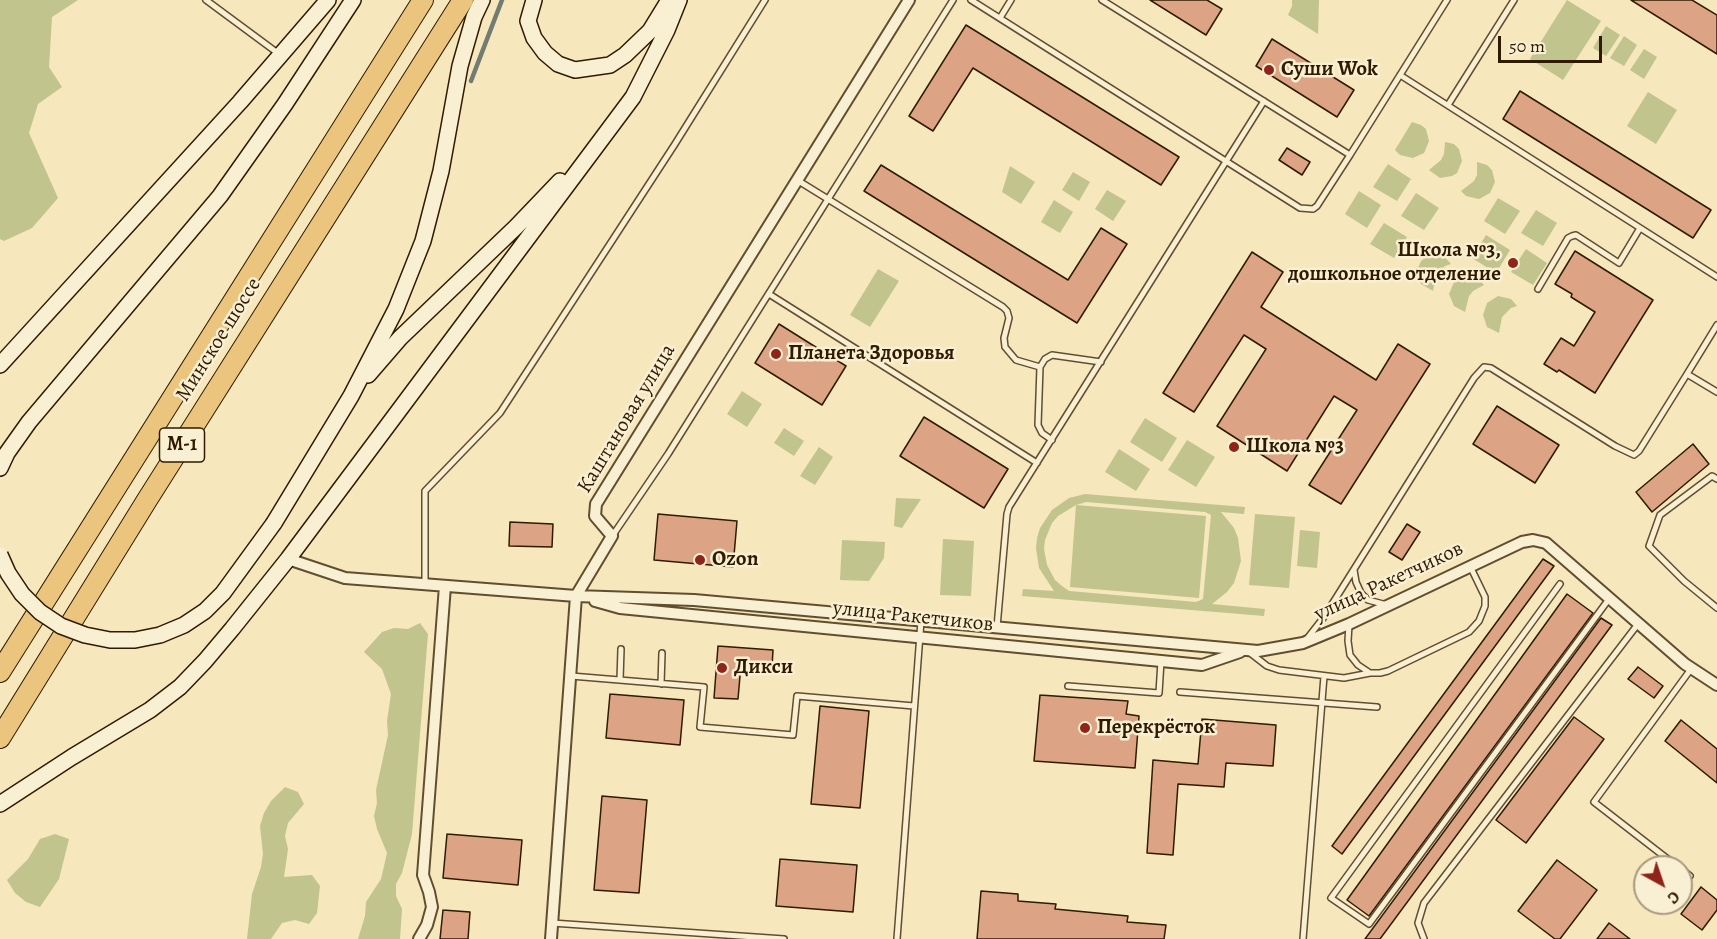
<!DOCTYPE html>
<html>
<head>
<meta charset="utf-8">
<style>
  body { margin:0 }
  #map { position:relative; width:1717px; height:939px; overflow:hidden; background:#f6e7bc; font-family:Alegreya,serif }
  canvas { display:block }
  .north { position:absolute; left:1633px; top:855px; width:60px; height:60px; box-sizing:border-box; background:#f9efd3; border:2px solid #a89a7f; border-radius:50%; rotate:140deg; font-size:16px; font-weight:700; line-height:24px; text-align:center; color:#2f1b00 }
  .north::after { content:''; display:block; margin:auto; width:21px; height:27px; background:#8f2418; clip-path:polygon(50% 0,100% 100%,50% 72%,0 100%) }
  .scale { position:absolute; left:1498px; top:36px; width:104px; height:27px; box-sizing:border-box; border:3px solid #2f1b00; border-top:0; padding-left:8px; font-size:18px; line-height:21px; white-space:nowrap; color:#2f1b00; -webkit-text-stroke:4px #f9efd3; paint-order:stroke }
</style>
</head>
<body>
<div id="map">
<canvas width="1717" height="939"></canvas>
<div class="north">С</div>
<div class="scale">50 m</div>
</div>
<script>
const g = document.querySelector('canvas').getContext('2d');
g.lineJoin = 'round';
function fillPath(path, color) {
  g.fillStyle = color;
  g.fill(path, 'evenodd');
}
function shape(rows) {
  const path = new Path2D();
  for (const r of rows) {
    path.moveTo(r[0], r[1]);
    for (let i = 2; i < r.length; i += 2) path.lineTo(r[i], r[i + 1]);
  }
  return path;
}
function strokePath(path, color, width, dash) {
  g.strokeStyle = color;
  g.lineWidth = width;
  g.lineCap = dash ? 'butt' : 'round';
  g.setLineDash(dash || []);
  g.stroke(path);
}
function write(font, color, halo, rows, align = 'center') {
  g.font = font + ' Alegreya,serif';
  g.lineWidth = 5;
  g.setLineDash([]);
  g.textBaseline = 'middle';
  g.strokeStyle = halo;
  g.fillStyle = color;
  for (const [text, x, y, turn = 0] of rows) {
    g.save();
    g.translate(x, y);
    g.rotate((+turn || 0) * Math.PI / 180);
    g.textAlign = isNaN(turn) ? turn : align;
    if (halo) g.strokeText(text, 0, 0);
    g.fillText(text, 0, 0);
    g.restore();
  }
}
const green = shape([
  [0,0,78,0,52,17,49,67,62,87,38,104,29,133,58,198,32,228,4,241,0,239],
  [1292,0,1319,0,1318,34,1288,15,1292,6],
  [1567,0,1601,21,1563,80,1530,59],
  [1606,26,1620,35,1606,56,1593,48],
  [1624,36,1637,45,1624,66,1610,58],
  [1644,49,1657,57,1644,79,1630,70],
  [1648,92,1677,110,1656,144,1627,126],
  [1412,122,1421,125,1426,129,1429,141,1424,153,1413,158,1400,155,1395,150],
  [1445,142,1454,144,1459,149,1462,161,1457,173,1452,176,1440,178,1429,170,1441,160,1444,154],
  [1477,162,1487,165,1492,170,1495,182,1490,193,1479,199,1466,196,1461,191,1474,181,1477,175],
  [1388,164,1411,179,1397,201,1373,187],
  [1010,166,1035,182,1021,204,1002,192],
  [1073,172,1090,182,1079,201,1062,190],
  [1107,190,1126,201,1113,221,1095,209],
  [1359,191,1381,205,1367,228,1345,214],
  [1416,193,1439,208,1424,230,1401,216],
  [1498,198,1520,211,1505,234,1484,221],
  [1054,200,1073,212,1060,233,1041,222],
  [1536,210,1557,223,1543,246,1521,233],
  [1384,223,1407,237,1394,258,1370,244],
  [1486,235,1510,250,1496,273,1472,258],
  [1526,249,1547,263,1533,285,1511,272],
  [1431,254,1444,256,1451,264,1445,266,1436,275,1433,291,1421,284,1416,273,1421,261],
  [878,269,899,281,870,327,850,315],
  [1465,275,1477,277,1484,285,1473,291,1469,296,1465,312,1454,306,1449,294,1454,282],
  [1498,296,1511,299,1517,306,1511,308,1502,317,1499,333,1487,327,1483,315,1487,303],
  [742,391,762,404,747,427,727,414],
  [1145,418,1177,438,1162,462,1130,442],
  [784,428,804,441,794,456,774,443],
  [1187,440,1215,457,1196,487,1168,470],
  [819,447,833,457,815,485,800,476],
  [1119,449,1150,469,1136,491,1105,472],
  [1085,494,1245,507,1244,514,1221,512,1234,528,1238,538,1241,561,1234,583,1227,592,1212,604,1265,609,1264,616,1022,596,1023,589,1054,591,1039,568,1036,548,1037,538,1040,528,1052,510,1069,498],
  [1086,502,1205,512,1211,515,1203,599,1196,602,1069,591,1062,586,1055,580,1047,565,1044,549,1045,540,1052,523,1058,516,1076,505,1070,587,1199,598,1206,516,1076,505],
  [896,498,921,499,902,528,894,526],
  [1255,514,1295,517,1289,588,1249,585],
  [1300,530,1320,532,1317,568,1297,566],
  [943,539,974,541,971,596,940,595],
  [842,540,885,542,884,558,869,581,840,580],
  [420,623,428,634,412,834,402,873,396,884,396,896,402,909,400,939,358,939,365,916,366,902,381,879,387,853,377,829,374,816,377,803,376,790,388,735,387,721,391,694,382,669,364,652,382,632,394,628,408,629],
  [285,787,298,792,304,804,288,823,285,836,288,849,284,877,312,875,320,886,317,913,309,924,295,920,282,923,271,939,247,939,252,894,261,867,263,854,260,826,264,813,271,801],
  [55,834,69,839,59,879,40,907,26,902,15,893,7,880,28,859,40,839]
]);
const stream = shape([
  [471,81,502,0]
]);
const building = shape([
  [1150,0,1207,0,1222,9,1206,35,1150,0],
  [1631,0,1692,0,1717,15,1717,54,1631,0],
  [966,25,1179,157,1161,185,973,68,933,131,909,116,966,25],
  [1272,39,1354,90,1337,117,1256,66,1272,39],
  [1520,91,1711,210,1693,238,1503,119,1520,91],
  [1287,148,1310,162,1302,175,1279,160,1287,148],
  [881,165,1068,280,1101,228,1127,244,1077,323,864,191,881,165],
  [1575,251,1653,300,1595,393,1559,370,1557,372,1544,364,1561,338,1574,346,1595,312,1571,297,1572,294,1555,284,1575,251],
  [1252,252,1283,272,1261,307,1376,380,1398,344,1430,364,1341,504,1309,485,1357,410,1334,396,1287,471,1217,426,1266,349,1244,335,1194,412,1163,393,1252,252],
  [779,324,846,366,822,405,755,363,779,324],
  [1497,406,1559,445,1535,483,1473,444,1497,406],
  [924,417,1008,469,984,508,900,456,924,417],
  [1693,444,1709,464,1652,512,1636,492,1693,444],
  [658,514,737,521,733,567,654,560,658,514],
  [510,522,553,524,552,547,509,546,510,522],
  [1407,524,1420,532,1402,560,1389,552,1407,524],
  [1543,559,1554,566,1342,854,1332,846,1543,559],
  [1567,594,1593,613,1369,916,1347,900,1567,594],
  [1601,618,1612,625,1380,939,1365,939,1601,618],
  [718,646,773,650,772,667,741,665,738,699,714,698,718,646],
  [1638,667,1663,686,1654,698,1628,679,1638,667],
  [610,694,684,700,680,745,606,738,610,694],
  [1040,695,1128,701,1126,714,1139,716,1135,768,1034,761,1040,695],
  [820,706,869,711,860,808,811,804,820,706],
  [1574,717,1604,739,1526,843,1496,820,1574,717],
  [1202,719,1276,725,1273,766,1226,763,1224,787,1178,784,1173,855,1147,853,1153,760,1198,764,1202,719],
  [1681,720,1717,749,1717,783,1665,741,1681,720],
  [602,796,647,800,639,893,594,890,602,796],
  [447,834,522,840,518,885,443,878,447,834],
  [780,859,857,865,853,912,776,906,780,859],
  [1557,860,1597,890,1560,939,1555,939,1518,911,1557,860],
  [1701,887,1717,900,1717,910,1702,930,1681,914,1701,887],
  [981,891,1018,894,1018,901,1056,904,1055,909,1128,916,1127,922,1166,925,1164,939,977,939,981,891],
  [443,910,470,912,468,939,440,939,443,910],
  [1609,923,1630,939,1597,939,1609,923]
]);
const lane = shape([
  [206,0,279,54],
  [971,0,1300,208,1313,209,1317,206,1350,155],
  [1102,0,1350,155,1447,0],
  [1000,18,1011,0],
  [1400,75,1717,277],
  [1448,105,1514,0],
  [797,180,1003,307,1007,311,1009,318,1004,338,1005,347,1016,360,1040,367],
  [1538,289,1568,238,1572,236,1576,235,1619,263,1640,228],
  [769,294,1037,463],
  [1717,325,1687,374,1717,392],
  [1052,440,1042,433,1038,425,1040,367,1045,359,1052,355,1101,362],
  [1717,479,1712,476,1660,515,1649,546,1684,581,1717,608],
  [613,535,668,454,953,0],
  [1354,570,1356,582,1361,593,1368,600,1387,605],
  [425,583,425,491,500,413,675,144,765,0],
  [1560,584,1331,898,1369,924,1609,599],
  [1349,624,1348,641,1350,655,1358,665,1370,673,1380,673,1388,671,1469,632,1479,621,1485,606,1485,597,1470,566],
  [997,627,1007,514,1009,507,1264,101],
  [1306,640,1324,617,1474,378,1484,367,1491,368,1615,446,1634,455,1639,451,1687,374],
  [1249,652,1267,666,1279,670,1344,678,1370,673],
  [571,676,704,687,700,727,793,735,797,696,914,706],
  [620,680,621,649],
  [661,684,662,653],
  [1068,686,1159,693,1161,661],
  [1180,692,1377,707],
  [1678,867,1594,802,1691,669],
  [1681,869,1690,876],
  [552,923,784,939],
  [897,939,921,621],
  [1303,939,1324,676],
  [1424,939,1418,923,1424,903,1638,624]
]);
const street = shape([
  [288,559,345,578,576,596,694,600,1258,651,1303,643,1349,624,1522,542,1533,540,1546,543,1685,664,1717,685],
  [595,601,620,608,1202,665,1240,652],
  [419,939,427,925,432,907,429,892,423,875,445,586],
  [551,939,576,596,612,536,595,516,596,504,909,0]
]);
const secondary = shape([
  [534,0,528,21,534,38,545,53,558,64,575,70,610,65,625,55,650,31,669,0],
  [0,365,240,102,328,0],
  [368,375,400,338,516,227,560,181],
  [0,468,7,453,29,422,220,196,285,104,353,0],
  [274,523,351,396,396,309,423,241,441,171,460,66,474,17,482,0],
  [0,804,72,757,150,710,180,687,205,661,232,629,288,559,633,97,667,30,679,0]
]);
const highway = shape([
  [0,672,423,0],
  [0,738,147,500,463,0]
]);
const secondaryBridge = shape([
  [0,555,8,573,22,594,40,612,61,626,85,635,110,640,135,640,160,635,184,625,205,611,223,593,274,523]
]);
const markers = [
  [1269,70,6,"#8f2418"],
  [1513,263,6,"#8f2418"],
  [776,354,6,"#8f2418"],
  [1234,447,6,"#8f2418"],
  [700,560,6,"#8f2418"],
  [722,668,6,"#8f2418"],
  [1085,728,6,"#8f2418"]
];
const shields = [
  [182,445,45]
];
const shieldNames = [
  ["М-1",182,445]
];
const poiNames = [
  ["Суши Wok",1281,70],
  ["Школа №3,",1501,251,"right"],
  ["дошкольное отделение",1501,275,"right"],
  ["Планета Здоровья",788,354],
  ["Школа №3",1246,447],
  ["Ozon",712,560],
  ["Дикси",734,668],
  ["Перекрёсток",1097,728]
];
const streetNames = [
  ["Минское шоссе",219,340,-58],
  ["Каштановая улица",627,419,-59],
  ["улица Ракетчиков",1389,582,-25],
  ["улица Ракетчиков",913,617,6]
];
fillPath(green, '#c1c48d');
strokePath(stream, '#737c70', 4.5);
fillPath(building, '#dca384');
strokePath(building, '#2f1b00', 1.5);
strokePath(lane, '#614e2f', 8);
strokePath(street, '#614e2f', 14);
strokePath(secondary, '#2f1b00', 18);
strokePath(highway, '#2f1b00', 22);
strokePath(lane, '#f9efd3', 5);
strokePath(street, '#f9efd3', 10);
strokePath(secondary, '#f9efd3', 15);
strokePath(highway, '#ebc47e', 20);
strokePath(secondaryBridge, '#2f1b00', 18, []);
strokePath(secondaryBridge, '#f9efd3', 15);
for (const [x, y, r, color] of markers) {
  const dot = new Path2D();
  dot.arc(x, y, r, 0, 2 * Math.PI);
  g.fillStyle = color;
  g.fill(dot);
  strokePath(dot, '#f9efd3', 2);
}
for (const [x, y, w] of shields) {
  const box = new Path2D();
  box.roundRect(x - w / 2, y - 17, w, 34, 4.5);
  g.fillStyle = '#f9efd3';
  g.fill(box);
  strokePath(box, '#2f1b00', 1.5);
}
write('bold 20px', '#2f1b00', null, shieldNames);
write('bold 21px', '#2f1b00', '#f9efd3', poiNames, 'left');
write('21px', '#2f1b00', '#f9efd3', streetNames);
</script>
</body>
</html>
